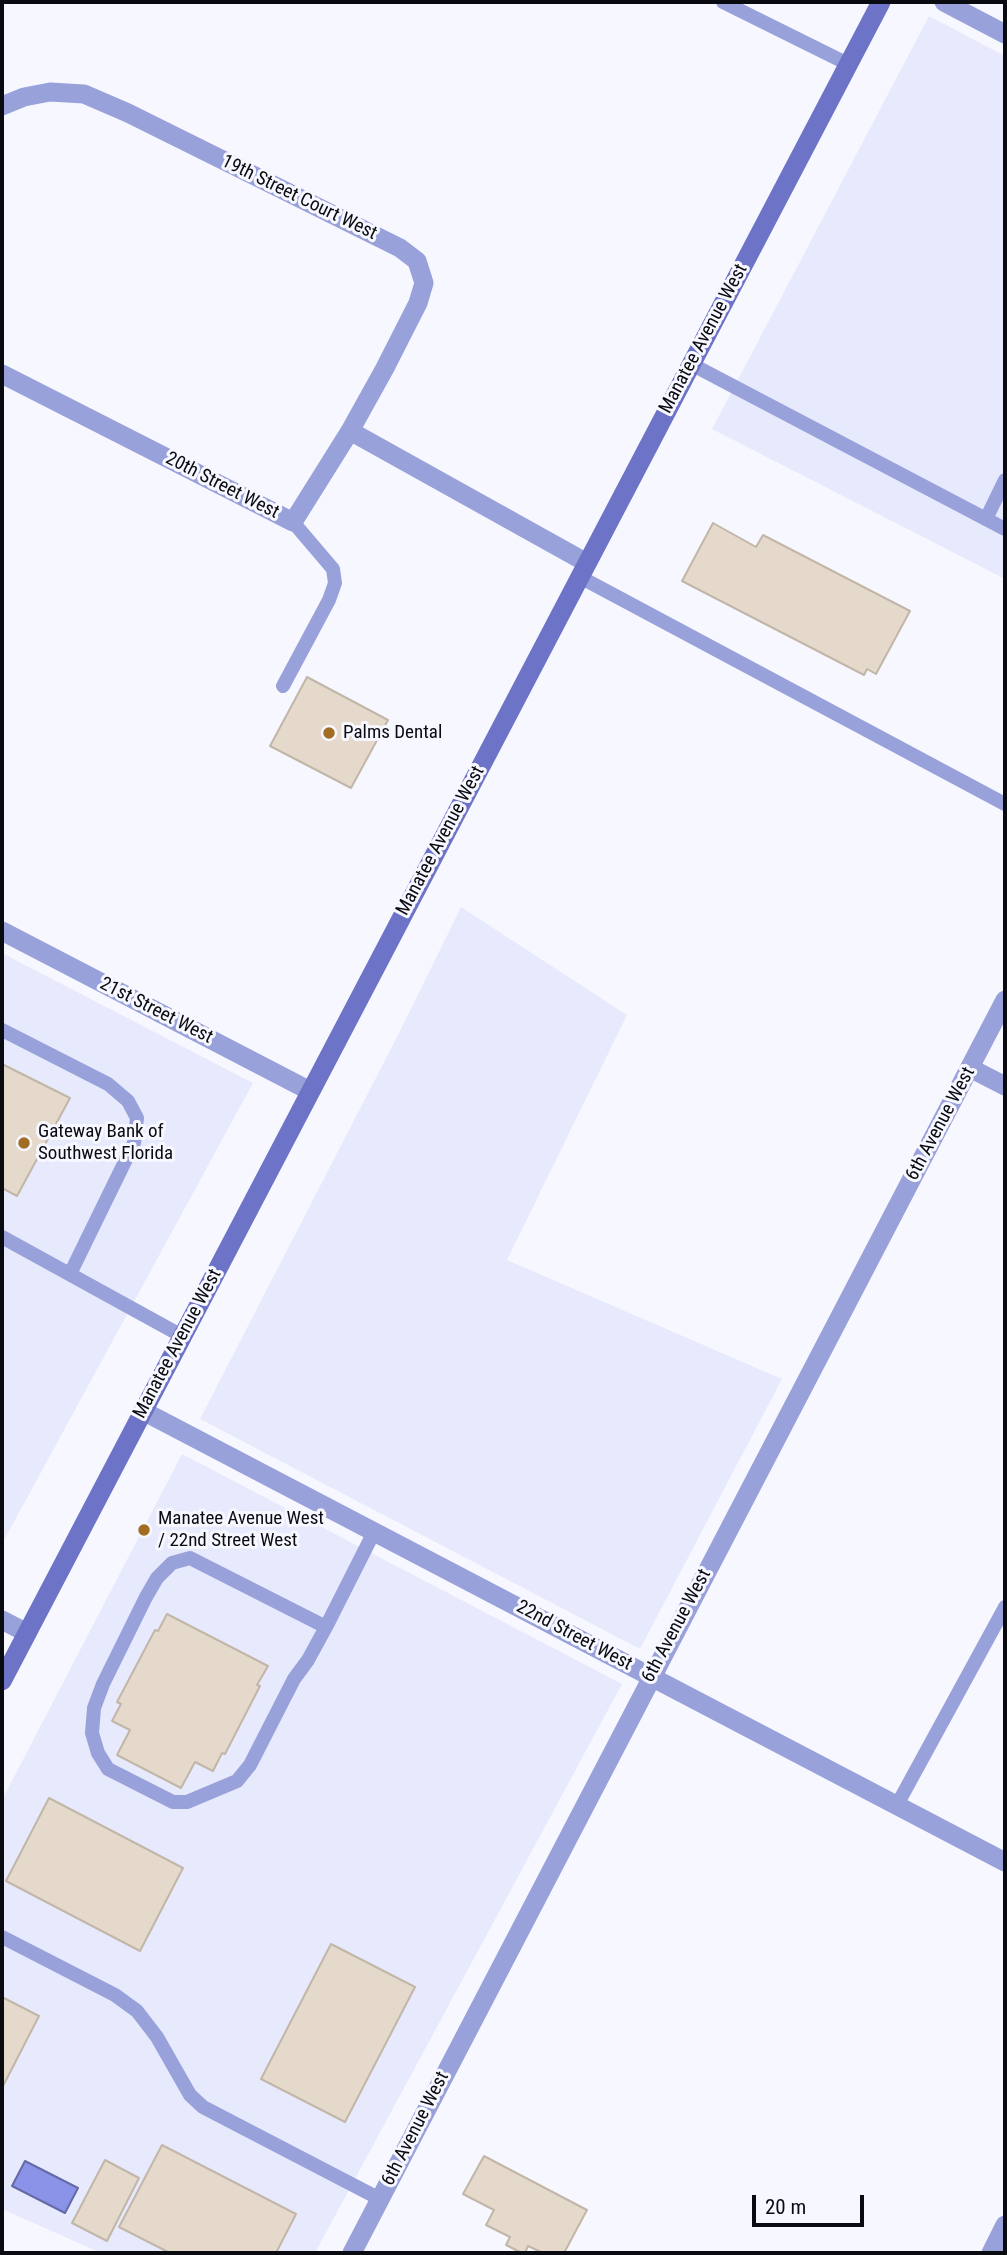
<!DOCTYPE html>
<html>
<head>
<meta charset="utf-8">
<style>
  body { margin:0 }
  #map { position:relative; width:1007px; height:2255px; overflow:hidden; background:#f7f8ff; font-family:"Roboto Condensed",sans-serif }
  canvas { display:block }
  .frame { position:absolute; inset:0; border:4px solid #0a0b10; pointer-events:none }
  .scale { position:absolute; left:752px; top:2195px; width:112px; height:32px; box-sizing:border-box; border:4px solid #0a0b10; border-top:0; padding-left:9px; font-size:21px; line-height:24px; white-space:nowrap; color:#0a0b10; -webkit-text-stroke:5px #f7f8ff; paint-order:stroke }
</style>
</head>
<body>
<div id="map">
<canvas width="1007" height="2255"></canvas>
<div class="frame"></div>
<div class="scale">20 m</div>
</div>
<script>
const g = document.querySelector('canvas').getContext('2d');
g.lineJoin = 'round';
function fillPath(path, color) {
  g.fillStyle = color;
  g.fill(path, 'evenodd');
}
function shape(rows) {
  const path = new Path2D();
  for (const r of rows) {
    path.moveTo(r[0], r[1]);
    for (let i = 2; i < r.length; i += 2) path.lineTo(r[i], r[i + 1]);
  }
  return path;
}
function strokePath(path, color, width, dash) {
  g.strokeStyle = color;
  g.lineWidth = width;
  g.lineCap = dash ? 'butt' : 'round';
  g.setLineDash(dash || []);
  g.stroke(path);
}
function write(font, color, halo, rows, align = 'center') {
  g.font = font + ' "Roboto Condensed",sans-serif';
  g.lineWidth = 6;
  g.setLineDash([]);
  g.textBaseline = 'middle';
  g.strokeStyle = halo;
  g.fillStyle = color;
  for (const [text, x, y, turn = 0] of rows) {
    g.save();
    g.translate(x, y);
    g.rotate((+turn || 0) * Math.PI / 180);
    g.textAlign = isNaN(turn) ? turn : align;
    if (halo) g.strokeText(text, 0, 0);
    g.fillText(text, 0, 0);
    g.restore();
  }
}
const built = shape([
  [929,16,1005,56,1005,579,712,429],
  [461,907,627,1015,507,1260,782,1379,640,1649,200,1419,400,1031],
  [2,953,253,1083,2,1544],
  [182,1454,622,1684,315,2253,101,2253,2,2209,2,1800]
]);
const water = shape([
  [25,2161,78,2188,65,2213,12,2186,25,2161]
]);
const building = shape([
  [713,523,756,547,763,535,910,611,876,674,867,669,864,675,682,581,713,523],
  [307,677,388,720,351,788,270,746,307,677],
  [2,1064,70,1098,17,1196,2,1188,2,1064],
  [167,1614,268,1666,257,1685,260,1686,225,1754,222,1753,213,1771,195,1762,181,1788,117,1755,130,1730,112,1721,121,1704,117,1702,155,1630,158,1631,167,1614],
  [49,1798,183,1868,140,1951,6,1881,49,1798],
  [331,1944,415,1987,345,2122,261,2079,331,1944],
  [2,1997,39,2016,2,2088,2,1997],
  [162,2145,296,2214,276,2253,170,2253,119,2227,162,2145],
  [484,2156,587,2210,564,2253,543,2253,528,2246,525,2253,522,2253,506,2245,510,2237,486,2225,494,2210,463,2194,484,2156],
  [105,2160,139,2178,107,2241,72,2223,105,2160]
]);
const service = shape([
  [723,2,848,64],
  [691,364,986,519,1005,480],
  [986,519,1005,529],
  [580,577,1005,804],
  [283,686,329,600,335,583,333,569,293,522],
  [2,1030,108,1084,128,1101,137,1118,134,1143,70,1274],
  [2,1237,182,1336],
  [326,1627,308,1660,294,1679,250,1765,237,1781,187,1802,173,1802,108,1769,98,1753,92,1733,94,1708,103,1684,146,1597,157,1578,172,1563,190,1558,326,1627,374,1532],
  [897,1805,1005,1607],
  [2,1937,115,1995,137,2011,157,2037,190,2095,203,2107,380,2199]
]);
const minor = shape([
  [944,2,1005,34],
  [2,106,24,97,50,92,84,94,128,113,400,248,417,261,424,283,418,303,385,368,350,431,293,522,2,374],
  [350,431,587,563],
  [2,931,310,1091],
  [970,1068,1005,1086],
  [143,1411,1005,1862],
  [2,1620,27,1633],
  [352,2253,1005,1000],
  [991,2253,1005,2225]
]);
const secondary = shape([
  [2,1681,881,2]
]);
const markers = [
  [329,733,7,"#a06d23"],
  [24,1143,7,"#a06d23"],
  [144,1530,7,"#a06d23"]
];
const streetNames = [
  ["19th Street Court West",299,198,26],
  ["Manatee Avenue West",704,339,-62],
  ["20th Street West",222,486,27],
  ["Manatee Avenue West",441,841,-62],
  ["21st Street West",156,1011,27],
  ["6th Avenue West",941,1124,-62],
  ["Manatee Avenue West",178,1344,-62],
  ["6th Avenue West",677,1626,-62],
  ["22nd Street West",574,1636,28],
  ["6th Avenue West",416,2129,-63]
];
const poiNames = [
  ["Palms Dental",343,733],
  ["Gateway Bank of",38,1132],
  ["Southwest Florida",38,1154],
  ["Manatee Avenue West",158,1519],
  ["/ 22nd Street West",158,1541]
];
fillPath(built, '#e7eafd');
fillPath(water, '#8a93e8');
strokePath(water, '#646aa7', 2);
fillPath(building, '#e4d9cb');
strokePath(building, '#c2b6a9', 2);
strokePath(service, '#99a1da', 14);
strokePath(minor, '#99a1da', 19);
strokePath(secondary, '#6d74c7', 19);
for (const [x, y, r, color] of markers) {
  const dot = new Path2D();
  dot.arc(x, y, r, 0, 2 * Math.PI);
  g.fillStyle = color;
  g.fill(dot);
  strokePath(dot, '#f7f8ff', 2.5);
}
write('19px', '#0a0b10', '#f7f8ff', streetNames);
write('19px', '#0a0b10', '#f7f8ff', poiNames, 'left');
</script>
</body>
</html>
